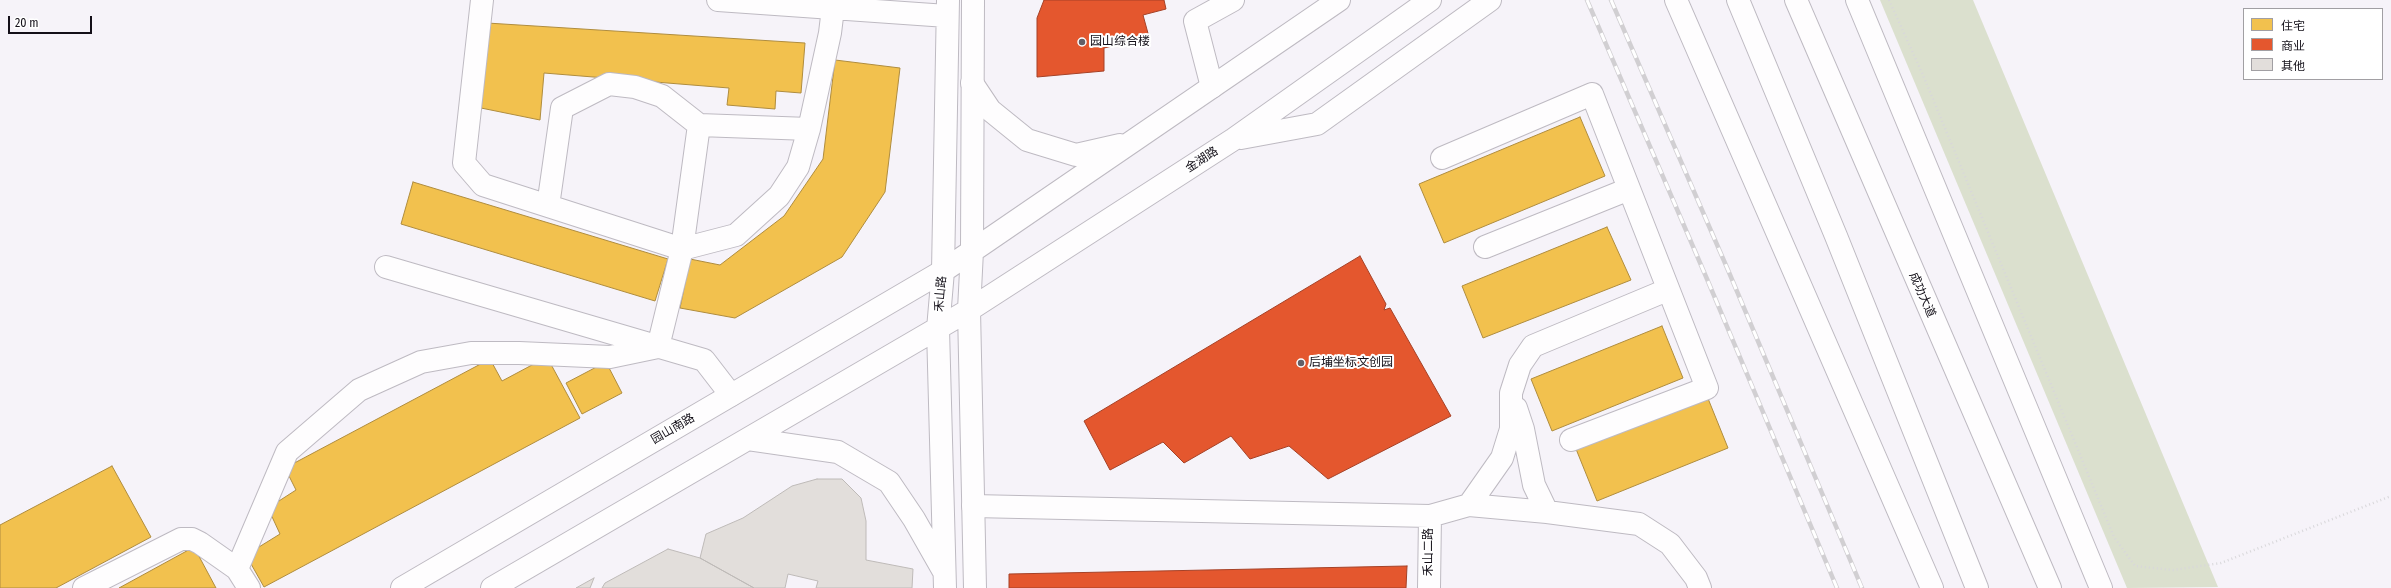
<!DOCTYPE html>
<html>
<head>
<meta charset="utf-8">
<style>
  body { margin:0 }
  #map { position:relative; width:2391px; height:588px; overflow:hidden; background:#f6f3f9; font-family:"Fira Sans Condensed","Noto Sans SC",sans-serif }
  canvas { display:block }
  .legend { position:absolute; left:2243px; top:8px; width:140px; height:72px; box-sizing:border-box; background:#fff; border:1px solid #a19fa3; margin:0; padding:5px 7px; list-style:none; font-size:12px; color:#130f18 }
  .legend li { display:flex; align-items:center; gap:8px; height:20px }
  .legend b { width:20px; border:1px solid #a19fa3 }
  .scale { position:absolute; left:8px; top:16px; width:84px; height:18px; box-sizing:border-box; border:2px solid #130f18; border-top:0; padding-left:5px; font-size:12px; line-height:14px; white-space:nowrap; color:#130f18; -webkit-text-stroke:3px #fff; paint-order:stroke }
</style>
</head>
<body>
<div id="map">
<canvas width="2391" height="588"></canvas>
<ul class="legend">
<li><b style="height:11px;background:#f2c14e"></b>住宅</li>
<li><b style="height:11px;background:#e4572e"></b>商业</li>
<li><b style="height:11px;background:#e2dedb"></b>其他</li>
</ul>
<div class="scale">20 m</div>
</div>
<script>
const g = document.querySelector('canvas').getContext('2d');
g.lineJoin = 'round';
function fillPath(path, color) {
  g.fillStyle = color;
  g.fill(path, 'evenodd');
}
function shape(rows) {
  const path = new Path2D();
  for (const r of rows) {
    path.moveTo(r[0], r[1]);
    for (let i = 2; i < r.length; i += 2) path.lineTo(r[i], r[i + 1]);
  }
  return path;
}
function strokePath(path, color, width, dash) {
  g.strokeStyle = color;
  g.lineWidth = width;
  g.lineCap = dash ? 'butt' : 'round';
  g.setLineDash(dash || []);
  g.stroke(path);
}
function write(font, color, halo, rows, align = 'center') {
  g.font = font + ' "Fira Sans Condensed","Noto Sans SC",sans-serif';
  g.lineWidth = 4;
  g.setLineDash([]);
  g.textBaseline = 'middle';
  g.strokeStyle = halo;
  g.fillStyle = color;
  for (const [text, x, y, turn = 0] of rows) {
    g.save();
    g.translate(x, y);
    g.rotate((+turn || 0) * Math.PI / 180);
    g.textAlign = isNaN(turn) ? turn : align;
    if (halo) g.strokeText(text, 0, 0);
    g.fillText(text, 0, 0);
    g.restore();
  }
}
const green = shape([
  [1880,0,1973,0,2218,587,2127,588]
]);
const homes = shape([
  [487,23,805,43,801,93,776,91,775,109,727,105,729,88,544,73,540,120,481,108,487,23],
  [835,60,900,68,885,192,842,257,735,318,680,308,690,259,720,265,784,216,823,159,835,60],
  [1580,117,1605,176,1444,243,1419,184,1580,117],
  [413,182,668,259,655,301,401,224,413,182],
  [1607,227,1631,280,1483,338,1462,286,1607,227],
  [1662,326,1683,378,1552,431,1531,379,1662,326],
  [547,357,580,418,264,587,246,555,280,534,268,508,296,490,285,468,490,359,502,381,547,357],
  [606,362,622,393,582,414,566,383,606,362],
  [1707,396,1728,448,1597,501,1576,449,1707,396],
  [112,466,151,537,56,588,0,588,0,525,112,466],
  [194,547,216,588,119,588,194,547]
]);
const shops = shape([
  [1044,0,1164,0,1166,9,1143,15,1149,37,1104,48,1104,71,1037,77,1037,18,1044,0],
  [1360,256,1386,304,1384,310,1390,308,1451,416,1328,479,1289,446,1250,459,1231,436,1184,463,1163,442,1110,470,1084,421,1360,256],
  [1407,566,1406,588,1009,588,1009,574,1407,566]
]);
const building = shape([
  [817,479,842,479,861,498,866,521,866,560,913,569,912,588,816,588,818,581,788,574,785,588,754,588,700,558,706,534,743,518,792,486,817,479],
  [668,549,700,558,754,588,602,588,605,583,668,549],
  [594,578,590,588,576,588,594,578]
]);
const path = shape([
  [1889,0,1923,75,2114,537,2135,566,2173,570,2221,563,2391,496]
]);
const street = shape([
  [482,0,464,163,483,185,682,249,736,235,779,196,798,167,809,129,830,33,834,0],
  [718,0,947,16],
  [1212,87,1195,21,1233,0],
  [1442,158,1592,94,1707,388,1571,440],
  [548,206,562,108,609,84,635,87,662,96,699,125,809,129],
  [1485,247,1629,189],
  [972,251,973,0],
  [386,267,704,360,731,395],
  [943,271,948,0],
  [1516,408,1523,429,1534,485,1547,512],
  [1469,505,1502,458,1511,429,1511,393,1520,365,1533,346,1667,290],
  [973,506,1430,516,1469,505,1547,512,1639,524,1670,544,1696,578,1700,588],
  [84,588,181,539,192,539,200,543,237,569],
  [249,588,237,569,287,452,359,390,421,362,471,353,519,353,610,357,658,347,682,249,699,125],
  [1429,588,1430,516]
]);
const secondary = shape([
  [972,83,990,110,1027,140,1076,155,1120,145],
  [1241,138,1317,124,1490,0],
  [972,251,969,310,975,588],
  [943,271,938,329,945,588],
  [748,439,838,452,889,482,914,519,943,570],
  [402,588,943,271,1339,0],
  [492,588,969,310,1234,139,1430,0]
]);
const highway = shape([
  [1676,0,1932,588],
  [1738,0,1836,236,1977,588],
  [1796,0,2050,588],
  [1857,0,2101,588]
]);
const rail = shape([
  [1587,0,1707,279,1837,588],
  [1611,0,1728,270,1862,588]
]);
const markers = [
  [1082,42,4,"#625f67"],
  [1301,363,4,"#625f67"]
];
const poiNames = [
  ["园山综合楼",1090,42],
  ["后埔坐标文创园",1309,363]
];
const streetNames = [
  ["金湖路",1202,160,-33],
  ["禾山路",941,294,-85],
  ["成功大道",1922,295,66],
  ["园山南路",673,429,-30],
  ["禾山二路",1429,552,-90]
];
fillPath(green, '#dbe0ce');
fillPath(homes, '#f2c14e');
strokePath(homes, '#af8c3e', 1);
fillPath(shops, '#e4572e');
strokePath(shops, '#a54127', 1);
fillPath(building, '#e2dedb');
strokePath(building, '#bebab8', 1);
strokePath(street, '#bebac2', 24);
strokePath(secondary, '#bebac2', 24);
strokePath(highway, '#bebac2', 24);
strokePath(path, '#d8d7da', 2.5, [1, 3]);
strokePath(street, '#fefdfe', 22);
strokePath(secondary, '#fefdfe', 22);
strokePath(highway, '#fefdfe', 22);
strokePath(rail, '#d1cfd2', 4.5);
strokePath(rail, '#fff', 3, [9]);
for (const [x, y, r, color] of markers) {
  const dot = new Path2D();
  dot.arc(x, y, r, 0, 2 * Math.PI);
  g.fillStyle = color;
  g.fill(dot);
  strokePath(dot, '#fff', 1.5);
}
write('12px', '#130f18', '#fff', poiNames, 'left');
write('12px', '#130f18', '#fff', streetNames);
</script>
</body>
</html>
